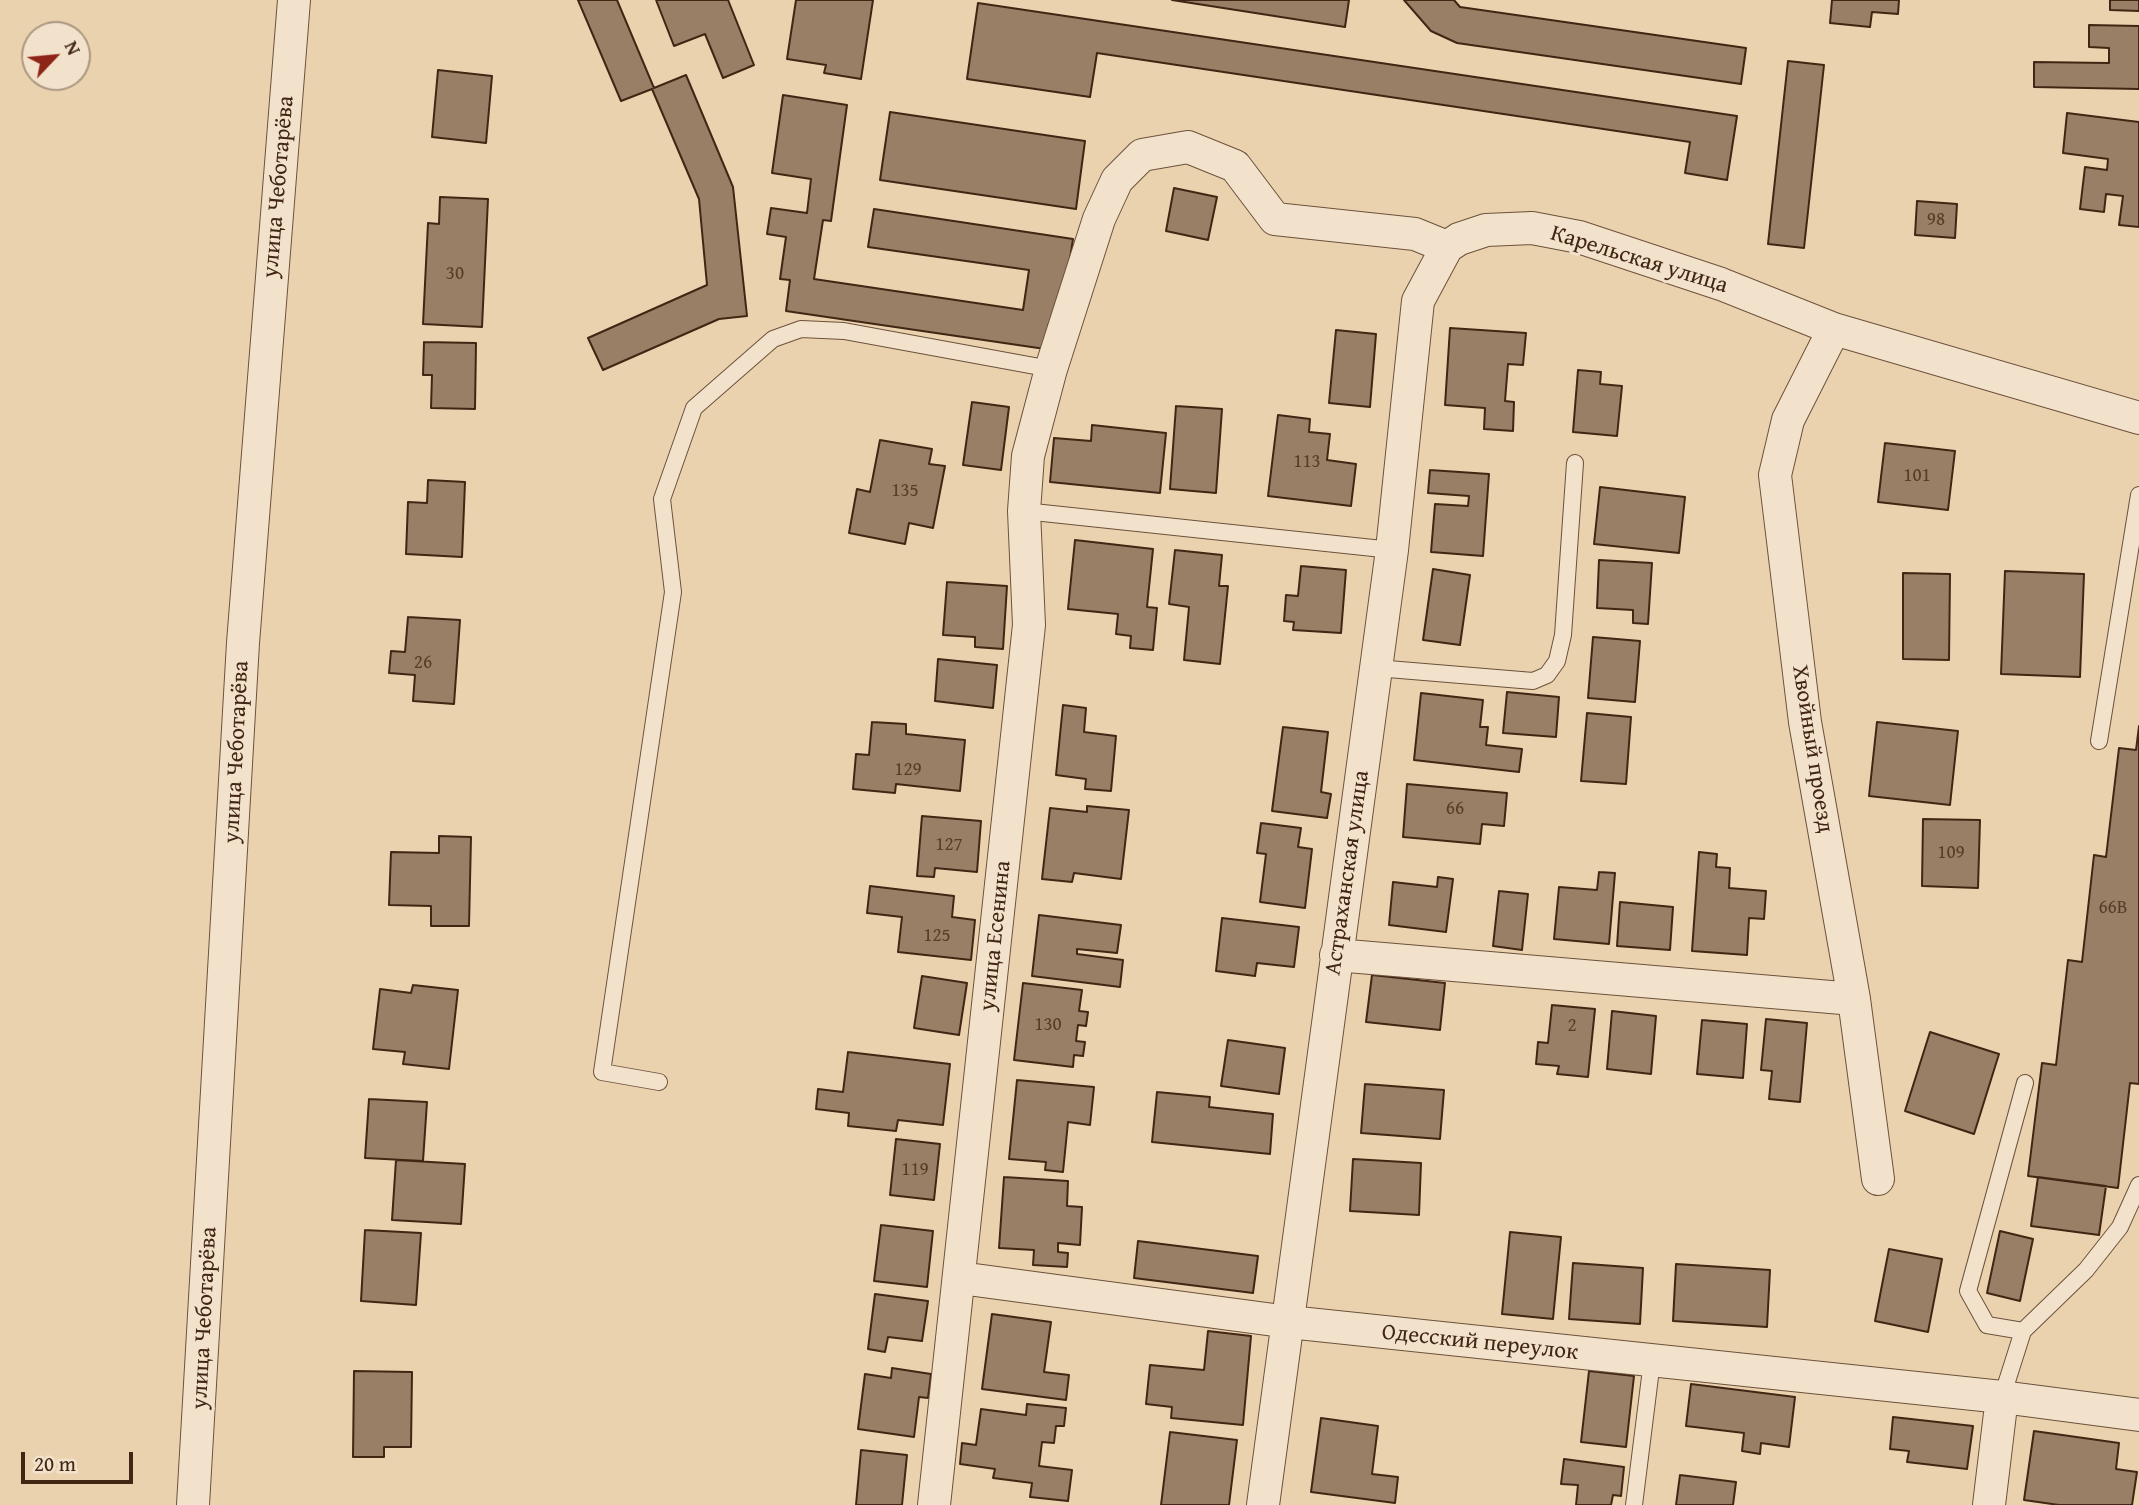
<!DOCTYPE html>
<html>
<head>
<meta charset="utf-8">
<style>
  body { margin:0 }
  #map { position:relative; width:2139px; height:1505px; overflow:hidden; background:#ebd2af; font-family:"Gentium Book Plus",serif }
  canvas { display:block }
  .north { position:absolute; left:21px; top:21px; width:70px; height:70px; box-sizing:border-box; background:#f2e2cb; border:2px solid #ab9782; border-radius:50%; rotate:64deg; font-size:19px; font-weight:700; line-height:28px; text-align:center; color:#412614 }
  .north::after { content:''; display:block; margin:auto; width:24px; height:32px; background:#8f2418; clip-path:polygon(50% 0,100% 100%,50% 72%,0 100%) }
  .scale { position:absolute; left:21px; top:1452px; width:112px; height:32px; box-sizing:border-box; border:4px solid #412614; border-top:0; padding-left:9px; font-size:21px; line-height:24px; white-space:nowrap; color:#412614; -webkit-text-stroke:5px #f2e2cb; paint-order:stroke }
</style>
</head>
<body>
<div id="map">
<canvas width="2139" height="1505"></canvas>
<div class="north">N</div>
<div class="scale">20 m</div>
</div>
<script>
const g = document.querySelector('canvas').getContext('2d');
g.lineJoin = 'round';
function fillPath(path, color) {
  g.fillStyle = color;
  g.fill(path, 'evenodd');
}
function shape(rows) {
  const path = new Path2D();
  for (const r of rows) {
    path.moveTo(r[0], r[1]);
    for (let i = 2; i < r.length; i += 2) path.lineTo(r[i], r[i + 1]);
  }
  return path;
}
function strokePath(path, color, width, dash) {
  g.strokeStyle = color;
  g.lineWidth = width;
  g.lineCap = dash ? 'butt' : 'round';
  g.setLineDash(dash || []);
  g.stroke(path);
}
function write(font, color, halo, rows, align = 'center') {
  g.font = font + ' "Gentium Book Plus",serif';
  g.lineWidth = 6;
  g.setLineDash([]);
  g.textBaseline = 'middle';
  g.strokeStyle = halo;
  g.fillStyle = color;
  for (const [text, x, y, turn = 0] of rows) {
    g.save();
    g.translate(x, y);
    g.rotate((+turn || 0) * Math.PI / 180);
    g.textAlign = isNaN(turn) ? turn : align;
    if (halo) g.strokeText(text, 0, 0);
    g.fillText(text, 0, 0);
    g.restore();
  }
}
const building = shape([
  [578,0,617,0,654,88,686,75,733,187,747,316,719,319,603,370,588,338,707,285,699,199,652,89,621,101,578,0],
  [656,0,728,0,754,65,723,78,705,34,674,46,656,0],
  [796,0,873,0,861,79,824,73,826,65,787,59,796,0],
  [1172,0,1349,0,1345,27,1172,0],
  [1404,0,1454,0,1460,7,1746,48,1741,84,1457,43,1431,31,1404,0],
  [1832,0,1899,0,1898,14,1872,12,1870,27,1830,23,1832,0],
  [2110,0,2139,0,2139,11,2110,10,2110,0],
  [978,3,1737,116,1727,180,1685,173,1690,142,1097,53,1090,97,967,79,978,3],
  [2089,25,2139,26,2139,89,2034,87,2034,62,2109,63,2109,48,2089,47,2089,25],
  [1788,61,1824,65,1804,248,1768,244,1788,61],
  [438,70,492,76,486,143,432,137,438,70],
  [783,95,847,105,831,221,823,220,814,279,1023,310,1029,270,868,247,874,209,1073,239,1060,325,1049,323,1045,349,786,311,790,280,780,279,786,237,767,234,771,208,807,213,811,179,772,173,783,95],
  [890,112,1085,141,1076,209,880,180,890,112],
  [2067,113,2139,122,2139,227,2119,225,2123,196,2106,194,2104,212,2080,209,2085,167,2107,170,2108,159,2063,153,2067,113],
  [1174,188,1217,197,1208,240,1166,231,1174,188],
  [440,197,488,199,482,327,423,324,428,223,439,224,440,197],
  [1917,201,1957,204,1955,238,1915,235,1917,201],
  [1450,328,1526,333,1523,365,1508,364,1505,401,1514,402,1513,431,1484,429,1485,408,1445,405,1450,328],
  [1336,330,1376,334,1370,407,1329,403,1336,330],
  [424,342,476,343,475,409,431,408,432,375,423,375,424,342],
  [1578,370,1601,372,1600,384,1622,386,1617,436,1573,432,1578,370],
  [972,402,1009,407,1001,470,963,465,972,402],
  [1176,406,1222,409,1216,493,1170,489,1176,406],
  [1278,415,1310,419,1309,432,1330,434,1327,460,1356,464,1351,506,1268,496,1278,415],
  [1092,425,1166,433,1160,493,1050,482,1054,438,1091,441,1092,425],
  [880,440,932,449,929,464,945,466,933,528,909,523,905,544,849,533,857,489,870,492,880,440],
  [1885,443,1955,451,1948,510,1878,502,1885,443],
  [1430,470,1489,474,1483,556,1431,552,1435,504,1468,506,1469,496,1428,493,1430,470],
  [428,480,465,482,462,557,406,554,408,502,427,503,428,480],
  [1600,487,1685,497,1679,553,1594,544,1600,487],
  [1075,540,1153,549,1147,607,1157,608,1153,650,1130,648,1131,636,1116,634,1118,614,1068,609,1075,540],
  [1175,550,1222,555,1219,586,1228,586,1220,664,1184,660,1189,607,1169,604,1175,550],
  [1599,560,1652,563,1648,624,1633,623,1633,610,1597,608,1599,560],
  [1301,566,1346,570,1341,633,1293,630,1294,622,1284,621,1286,595,1298,596,1301,566],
  [1433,569,1470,575,1460,645,1423,640,1433,569],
  [2005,571,2084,574,2080,677,2001,674,2005,571],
  [1903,573,1950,574,1949,660,1903,659,1903,573],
  [947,582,1007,586,1003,649,975,647,975,637,943,635,947,582],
  [408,617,460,620,454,704,413,701,415,675,389,673,391,651,405,652,408,617],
  [1593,637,1640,641,1635,702,1588,698,1593,637],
  [938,659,997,665,993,708,935,701,938,659],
  [1507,692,1559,697,1556,737,1503,733,1507,692],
  [1421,693,1483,700,1480,727,1488,727,1486,745,1522,749,1519,772,1414,760,1421,693],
  [1063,705,1086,708,1084,732,1116,736,1111,791,1085,789,1086,779,1056,775,1063,705],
  [1587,713,1631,717,1626,784,1581,781,1587,713],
  [872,722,906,724,906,734,965,740,960,791,896,784,895,793,853,789,856,754,869,755,872,722],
  [1877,722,1958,731,1950,805,1869,796,1877,722],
  [2139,726,2139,1084,2130,1083,2118,1188,2028,1176,2042,1063,2056,1065,2068,960,2082,962,2094,855,2106,857,2119,748,2136,750,2139,726],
  [1283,727,1328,732,1321,792,1331,794,1327,818,1272,811,1283,727],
  [1407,784,1507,793,1504,826,1482,824,1480,844,1403,837,1407,784],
  [1087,806,1129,810,1121,879,1074,873,1072,882,1042,879,1050,808,1087,812,1087,806],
  [922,816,981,821,977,872,935,868,934,877,917,876,922,816],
  [1923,819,1980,820,1978,888,1922,886,1923,819],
  [1261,823,1301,828,1298,847,1312,849,1305,908,1260,902,1266,854,1257,853,1261,823],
  [439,836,471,837,469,926,431,926,431,906,389,905,391,852,439,853,439,836],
  [1699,852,1717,854,1716,867,1730,868,1729,888,1766,891,1764,919,1749,918,1747,955,1692,951,1699,852],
  [1599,872,1615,873,1609,944,1554,939,1559,887,1597,890,1599,872],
  [1438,877,1453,879,1446,932,1389,925,1393,882,1437,887,1438,877],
  [870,886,954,896,952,917,975,920,971,960,898,952,902,917,867,913,870,886],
  [1499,891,1528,894,1522,950,1493,946,1499,891],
  [1620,902,1673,907,1670,950,1617,946,1620,902],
  [1039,915,1121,925,1117,953,1077,949,1077,954,1123,960,1120,987,1032,976,1039,915],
  [1222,918,1299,927,1294,967,1257,963,1255,976,1216,971,1222,918],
  [1372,975,1445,983,1440,1030,1366,1022,1372,975],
  [922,976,967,983,959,1035,914,1028,922,976],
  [1023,983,1082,990,1079,1011,1088,1012,1086,1026,1078,1025,1076,1041,1085,1042,1083,1056,1074,1055,1073,1067,1014,1060,1023,983],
  [413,985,458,990,449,1069,403,1064,405,1052,373,1049,380,989,411,993,413,985],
  [1552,1005,1595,1009,1588,1077,1557,1074,1559,1066,1536,1064,1538,1042,1548,1043,1552,1005],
  [1612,1011,1656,1016,1651,1074,1607,1069,1612,1011],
  [1766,1019,1807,1023,1800,1102,1769,1099,1772,1071,1761,1070,1766,1019],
  [1702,1020,1747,1024,1743,1078,1697,1074,1702,1020],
  [1930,1032,1999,1054,1974,1134,1905,1111,1930,1032],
  [1228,1040,1285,1048,1279,1094,1221,1086,1228,1040],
  [848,1052,950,1064,943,1125,898,1120,896,1131,848,1126,849,1113,816,1109,818,1089,843,1092,848,1052],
  [1017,1080,1094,1087,1090,1125,1068,1122,1063,1172,1045,1170,1046,1162,1009,1159,1017,1080],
  [1365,1084,1444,1090,1440,1139,1361,1133,1365,1084],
  [1157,1092,1210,1097,1209,1107,1273,1114,1270,1154,1152,1142,1157,1092],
  [369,1099,427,1102,423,1161,365,1158,369,1099],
  [896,1139,940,1144,934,1200,890,1195,896,1139],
  [1353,1159,1421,1163,1419,1215,1350,1211,1353,1159],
  [396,1160,465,1164,461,1224,392,1220,396,1160],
  [1004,1177,1068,1181,1067,1206,1082,1207,1080,1245,1058,1243,1058,1252,1068,1253,1067,1267,1033,1265,1034,1250,999,1248,1004,1177],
  [2038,1177,2106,1186,2099,1235,2031,1226,2038,1177],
  [881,1225,933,1231,927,1287,874,1281,881,1225],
  [365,1230,421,1233,416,1305,361,1301,365,1230],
  [2000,1231,2033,1239,2020,1301,1987,1293,2000,1231],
  [1510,1232,1561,1237,1553,1319,1502,1314,1510,1232],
  [1138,1241,1258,1256,1253,1293,1134,1278,1138,1241],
  [1889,1249,1942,1259,1928,1332,1875,1321,1889,1249],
  [1573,1263,1643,1268,1640,1324,1569,1319,1573,1263],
  [1676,1264,1770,1270,1767,1327,1673,1321,1676,1264],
  [875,1294,928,1301,922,1341,888,1337,885,1352,868,1349,875,1294],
  [992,1314,1051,1322,1044,1372,1069,1375,1066,1400,982,1389,992,1314],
  [1208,1331,1251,1336,1243,1425,1171,1418,1172,1407,1146,1404,1150,1365,1204,1370,1208,1331],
  [892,1368,931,1374,928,1398,919,1397,914,1437,858,1429,865,1374,891,1378,892,1368],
  [354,1371,412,1372,411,1447,384,1447,384,1457,353,1457,354,1371],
  [1589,1371,1634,1376,1626,1447,1581,1442,1589,1371],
  [1691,1384,1795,1397,1789,1447,1761,1443,1760,1454,1742,1451,1744,1433,1686,1426,1691,1384],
  [1027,1404,1066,1408,1064,1426,1056,1426,1054,1443,1042,1442,1039,1466,1072,1470,1068,1501,1030,1497,1032,1483,993,1478,995,1469,960,1464,962,1443,976,1445,981,1409,1026,1415,1027,1404],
  [1893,1417,1973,1426,1967,1469,1907,1462,1909,1451,1890,1449,1893,1417],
  [1321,1418,1378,1426,1372,1474,1398,1477,1395,1503,1311,1492,1321,1418],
  [2034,1431,2119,1443,2116,1469,2137,1472,2132,1505,2059,1505,2024,1500,2034,1431],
  [1170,1432,1237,1440,1229,1505,1161,1505,1170,1432],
  [861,1450,907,1455,902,1505,856,1505,861,1450],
  [1564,1459,1624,1467,1621,1496,1613,1495,1611,1505,1576,1505,1578,1485,1561,1484,1564,1459],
  [1680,1475,1736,1482,1733,1505,1676,1505,1680,1475]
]);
const service = shape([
  [1024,511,1392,550],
  [1376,668,1533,681,1547,675,1557,661,1563,635,1575,463],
  [2099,741,2139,495],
  [659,1082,602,1072,673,592,662,499,694,408,773,339,801,329,844,331,1051,369],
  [2023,1331,1987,1325,1968,1291,2025,1083],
  [2002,1397,2023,1331,2086,1270,2120,1227,2139,1185],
  [1634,1505,1652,1361]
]);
const minor = shape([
  [1834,329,1788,420,1775,475,1805,722,1854,999,1878,1179],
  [1336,955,1854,999],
  [960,1278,1289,1322,2002,1397],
  [193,1505,243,643,294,0],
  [934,1505,1029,625,1024,511,1028,456,1051,369,1099,219,1117,180,1142,155,1188,147,1235,166,1275,219,1415,234,1447,247,1459,239,1486,230,1532,228,1579,237,1721,284,1834,329,2139,418],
  [1263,1505,1392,550,1418,301,1447,247],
  [1989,1505,2002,1397,2139,1415]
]);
const numberNames = [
  ["98",1936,220],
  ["30",455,274],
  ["113",1307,462],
  ["101",1917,476],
  ["135",905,491],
  ["26",423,663],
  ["129",908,770],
  ["66",1455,809],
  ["127",949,845],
  ["109",1951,853],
  ["66В",2113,908],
  ["125",937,936],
  ["130",1048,1025],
  ["2",1572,1026],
  ["119",915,1170]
];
const streetNames = [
  ["улица Чеботарёва",279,187,-85],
  ["Карельская улица",1639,260,17],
  ["Хвойный проезд",1812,749,81],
  ["улица Чеботарёва",237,752,-87],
  ["Астраханская улица",1348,873,-82],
  ["улица Есенина",996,936,-84],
  ["улица Чеботарёва",205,1318,-87],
  ["Одесский переулок",1480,1343,6]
];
fillPath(building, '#997f65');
strokePath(building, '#412614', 2);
strokePath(service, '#6c513b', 18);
strokePath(minor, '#6c513b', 34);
strokePath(service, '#f2e2cb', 16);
strokePath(minor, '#f2e2cb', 32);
write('19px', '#573c28', null, numberNames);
write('23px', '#412614', '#f2e2cb', streetNames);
</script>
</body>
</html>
